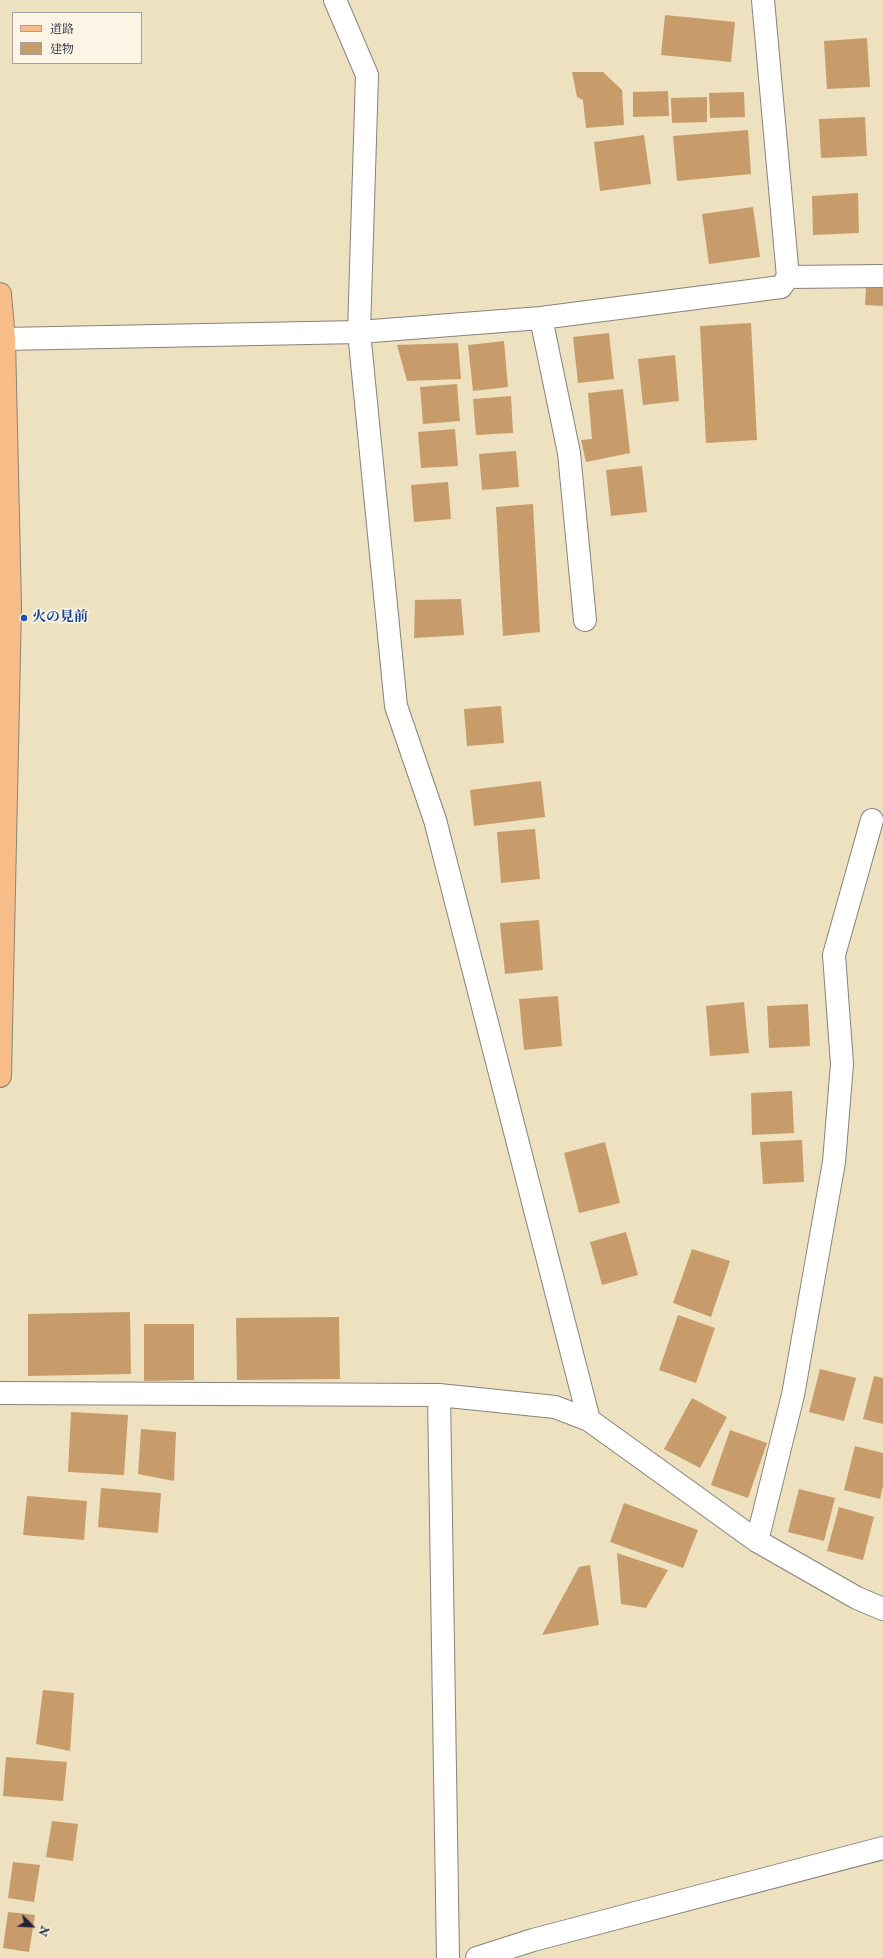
<!DOCTYPE html>
<html>
<head>
<meta charset="utf-8">
<style>
  body { margin:0 }
  #map { position:relative; width:883px; height:1958px; overflow:hidden; background:#ede1bf; font-family:"IM FELL Double Pica","Noto Serif JP",serif }
  canvas { display:block }
  .legend { position:absolute; left:12px; top:12px; width:130px; height:52px; box-sizing:border-box; background:#fcf5e5; border:1px solid #a5a1a1; margin:0; padding:5px 7px; list-style:none; font-size:12px; color:#22223b }
  .legend li { display:flex; align-items:center; gap:8px; height:20px }
  .legend b { width:20px; border:1px solid #a5a1a1 }
  .north { position:absolute; left:12px; top:1906px; width:40px; height:40px; -webkit-text-stroke:3px #fcf5e5; paint-order:stroke; rotate:114deg; font-size:11px; font-weight:700; line-height:16px; text-align:center; color:#22223b }
  .north::after { content:''; display:block; margin:auto; width:14px; height:18px; background:#22223b; clip-path:polygon(50% 0,100% 100%,50% 72%,0 100%) }
</style>
</head>
<body>
<div id="map">
<canvas width="883" height="1958"></canvas>
<ul class="legend">
<li><b style="height:5px;background:#f7bd88"></b>道路</li>
<li><b style="height:11px;background:#c89c6a"></b>建物</li>
</ul>
<div class="north">N</div>
</div>
<script>
const g = document.querySelector('canvas').getContext('2d');
g.lineJoin = 'round';
function fillPath(path, color) {
  g.fillStyle = color;
  g.fill(path, 'evenodd');
}
function shape(rows) {
  const path = new Path2D();
  for (const r of rows) {
    path.moveTo(r[0], r[1]);
    for (let i = 2; i < r.length; i += 2) path.lineTo(r[i], r[i + 1]);
  }
  return path;
}
function strokePath(path, color, width, dash) {
  g.strokeStyle = color;
  g.lineWidth = width;
  g.lineCap = dash ? 'butt' : 'round';
  g.setLineDash(dash || []);
  g.stroke(path);
}
function write(font, color, halo, rows, align = 'center') {
  g.font = font + ' "IM FELL Double Pica","Noto Serif JP",serif';
  g.lineWidth = 3.5;
  g.setLineDash([]);
  g.textBaseline = 'middle';
  g.strokeStyle = halo;
  g.fillStyle = color;
  for (const [text, x, y, turn = 0] of rows) {
    g.save();
    g.translate(x, y);
    g.rotate((+turn || 0) * Math.PI / 180);
    g.textAlign = isNaN(turn) ? turn : align;
    if (halo) g.strokeText(text, 0, 0);
    g.fillText(text, 0, 0);
    g.restore();
  }
}
const building = shape([
  [665,15,735,22,731,62,661,55],
  [867,38,870,87,827,89,824,41],
  [572,72,603,72,622,90,624,125,586,128,583,100,577,97],
  [668,91,669,116,633,117,633,92],
  [744,92,745,117,710,118,709,93],
  [707,97,707,122,672,123,671,98],
  [865,117,867,156,821,158,819,119],
  [748,130,751,174,677,181,673,136],
  [644,135,651,184,600,191,594,142],
  [858,193,859,233,813,235,812,196],
  [753,207,760,257,709,264,702,214],
  [883,287,883,306,865,305,866,288],
  [751,323,757,440,706,443,700,326],
  [609,333,614,379,578,383,573,337],
  [504,341,508,387,473,391,468,345],
  [458,343,461,379,407,381,397,345],
  [675,355,679,401,643,405,638,359],
  [457,384,460,421,423,424,420,387],
  [623,389,630,453,586,462,581,440,592,439,588,393],
  [511,396,513,433,476,435,473,399],
  [455,429,458,466,421,468,418,432],
  [516,451,519,487,482,490,479,454],
  [642,466,647,512,611,516,606,470],
  [448,482,451,519,414,522,411,485],
  [533,504,540,632,503,636,496,507],
  [461,599,464,635,414,638,415,600],
  [501,706,504,743,467,746,464,709],
  [541,781,545,817,474,826,470,790],
  [535,829,540,879,501,883,497,832],
  [539,920,543,970,505,974,500,923],
  [558,996,562,1046,524,1050,519,999],
  [744,1002,749,1053,710,1056,706,1006],
  [808,1004,810,1046,769,1048,767,1006],
  [792,1091,794,1133,752,1135,751,1093],
  [802,1140,804,1182,763,1184,760,1142],
  [605,1142,620,1203,579,1213,564,1153],
  [626,1232,638,1275,602,1285,590,1242],
  [692,1249,730,1261,711,1317,673,1303],
  [130,1312,131,1374,28,1376,28,1314],
  [678,1315,715,1328,696,1383,659,1370],
  [339,1317,340,1379,237,1380,236,1318],
  [144,1324,194,1324,194,1380,144,1381],
  [820,1369,856,1378,844,1421,809,1412],
  [874,1376,883,1378,883,1424,863,1419],
  [692,1398,727,1417,700,1468,664,1449],
  [71,1412,128,1415,124,1475,68,1472],
  [141,1429,176,1432,174,1481,138,1474],
  [730,1430,767,1443,748,1498,711,1485],
  [855,1446,883,1453,883,1486,880,1499,844,1490],
  [101,1488,161,1493,158,1533,98,1527],
  [799,1489,835,1498,824,1541,788,1532],
  [27,1496,87,1501,84,1540,23,1535],
  [624,1503,698,1530,683,1568,610,1542],
  [839,1507,874,1517,863,1560,827,1551],
  [617,1553,668,1570,646,1608,621,1604],
  [590,1565,599,1625,542,1635,579,1567],
  [43,1690,74,1693,70,1751,36,1744],
  [6,1757,67,1762,63,1801,3,1796],
  [52,1821,78,1824,73,1861,46,1857],
  [13,1862,40,1865,34,1902,8,1898],
  [8,1912,35,1915,29,1952,3,1948]
]);
const minor = shape([
  [335,0,367,75,359,332,396,706,435,820,589,1420],
  [788,277,883,276],
  [541,318,569,453,585,620],
  [4,339,359,332,541,318,781,287,788,277,763,0],
  [0,1393,439,1395,555,1407,589,1420,757,1541,857,1598,883,1609],
  [439,1395,448,1958],
  [757,1541,793,1395,834,1162,842,1064,834,955,872,820],
  [477,1958,533,1940,883,1848]
]);
const primary = shape([
  [0,294,4,339,10,607,0,1076]
]);
const markers = [
  [24,618,4,"#1a4fb4"]
];
const transitNames = [
  ["火の見前",32,618]
];
fillPath(building, '#c89c6a');
strokePath(minor, '#88827d', 24);
strokePath(primary, '#88827d', 24);
strokePath(minor, '#fff', 22);
strokePath(primary, '#f7bd88', 22);
for (const [x, y, r, color] of markers) {
  const dot = new Path2D();
  dot.arc(x, y, r, 0, 2 * Math.PI);
  g.fillStyle = color;
  g.fill(dot);
  strokePath(dot, '#fcf5e5', 1.5);
}
write('bold 14px', '#164399', '#fcf5e5', transitNames, 'left');
</script>
</body>
</html>
